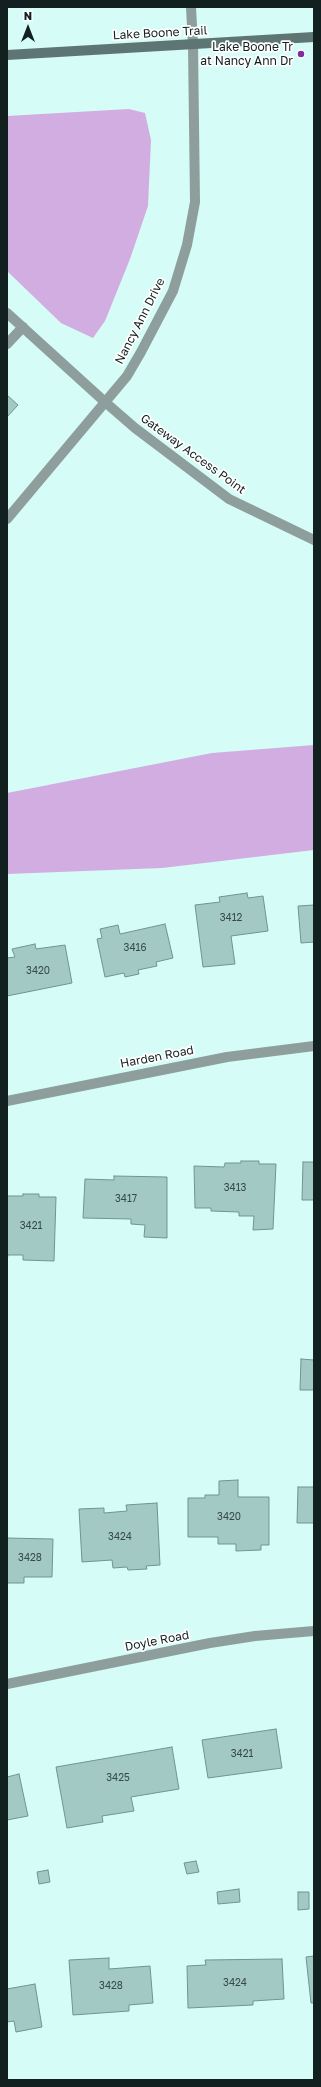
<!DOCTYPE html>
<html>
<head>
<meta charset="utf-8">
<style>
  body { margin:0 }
  #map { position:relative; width:321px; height:2087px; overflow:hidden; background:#d5fcf7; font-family:"Golos Text",sans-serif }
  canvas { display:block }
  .frame { position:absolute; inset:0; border:8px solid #12201f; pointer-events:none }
  .north { position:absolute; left:8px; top:8px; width:40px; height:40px; -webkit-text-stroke:3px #fff; paint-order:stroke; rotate:0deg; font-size:11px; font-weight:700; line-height:16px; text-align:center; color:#12201f }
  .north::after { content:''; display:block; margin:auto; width:14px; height:18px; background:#12201f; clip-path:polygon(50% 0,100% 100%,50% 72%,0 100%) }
</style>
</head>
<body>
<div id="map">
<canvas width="321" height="2087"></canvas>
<div class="frame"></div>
<div class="north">N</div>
</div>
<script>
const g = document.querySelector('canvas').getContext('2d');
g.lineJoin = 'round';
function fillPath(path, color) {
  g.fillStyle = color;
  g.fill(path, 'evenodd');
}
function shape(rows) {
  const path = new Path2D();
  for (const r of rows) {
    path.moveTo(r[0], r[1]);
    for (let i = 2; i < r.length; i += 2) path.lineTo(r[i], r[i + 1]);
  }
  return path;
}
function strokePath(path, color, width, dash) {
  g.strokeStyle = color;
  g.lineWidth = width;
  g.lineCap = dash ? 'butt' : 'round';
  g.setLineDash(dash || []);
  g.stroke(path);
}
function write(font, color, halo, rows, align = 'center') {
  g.font = font + ' "Golos Text",sans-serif';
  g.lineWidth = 3.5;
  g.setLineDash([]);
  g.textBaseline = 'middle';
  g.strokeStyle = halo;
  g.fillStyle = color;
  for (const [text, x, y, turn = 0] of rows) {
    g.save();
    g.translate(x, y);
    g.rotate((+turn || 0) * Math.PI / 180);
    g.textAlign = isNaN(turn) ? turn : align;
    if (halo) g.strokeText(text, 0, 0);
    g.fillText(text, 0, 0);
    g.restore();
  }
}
const forest = shape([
  [129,109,145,113,151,140,148,206,130,259,105,321,93,338,61,323,7,271,7,116],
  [314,745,314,850,162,868,7,874,7,793,212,753]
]);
const building = shape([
  [7,395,18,405,7,417,7,395],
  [247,893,248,898,263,896,268,931,231,936,235,964,203,967,195,905,220,902,219,897,247,893],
  [314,905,314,942,301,943,298,906,314,905],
  [165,924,173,958,156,962,157,966,138,970,139,974,125,977,124,973,105,977,97,939,102,938,100,929,118,925,120,934,165,924],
  [35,944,36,949,65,945,72,983,7,996,7,958,15,957,12,949,35,944],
  [241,1161,259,1161,259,1164,276,1164,273,1229,253,1230,254,1216,239,1216,239,1212,211,1211,211,1208,195,1208,194,1166,224,1167,225,1163,241,1163,241,1161],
  [303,1162,314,1162,314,1200,302,1200,303,1162],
  [114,1176,167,1177,167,1238,144,1237,145,1225,131,1224,131,1219,83,1218,85,1179,114,1180,114,1176],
  [23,1194,39,1194,39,1197,56,1197,54,1261,23,1260,23,1255,8,1255,7,1260,7,1196,23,1196,23,1194],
  [301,1359,314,1360,314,1390,300,1390,301,1359],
  [238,1480,238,1497,269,1497,269,1545,261,1545,261,1550,236,1551,236,1544,218,1544,218,1537,188,1537,188,1498,205,1498,205,1495,219,1495,219,1481,238,1480],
  [298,1487,314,1487,314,1523,297,1523,298,1487],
  [157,1503,160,1565,146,1566,147,1569,128,1570,127,1567,113,1568,112,1560,82,1562,79,1509,104,1508,104,1513,127,1511,126,1505,157,1503],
  [7,1538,53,1539,52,1577,24,1577,24,1583,7,1583,7,1538],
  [276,1729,282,1768,208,1778,202,1740,276,1729],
  [172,1747,179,1789,131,1797,134,1811,102,1816,103,1822,67,1828,56,1767,172,1747],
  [19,1774,28,1816,7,1820,7,1777,19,1774],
  [196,1861,199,1872,187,1874,184,1863,196,1861],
  [48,1870,50,1882,39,1884,37,1872,48,1870],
  [239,1889,240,1902,218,1904,217,1892,239,1889],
  [298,1892,309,1892,309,1909,298,1910,298,1892],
  [314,1956,314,2003,311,2003,306,1957,314,1956],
  [109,1958,109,1969,150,1966,153,2003,129,2005,129,2011,73,2015,69,1960,109,1958],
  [282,1959,284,1999,253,2001,253,2005,188,2008,187,1966,206,1965,205,1960,282,1959],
  [35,1984,42,2027,16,2032,14,2021,7,2022,7,1989,35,1984]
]);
const service = shape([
  [7,313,105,402],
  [7,344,23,327]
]);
const minor = shape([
  [105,402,135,428,229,499,314,540],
  [7,1101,227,1057,314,1046],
  [7,1684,210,1643,255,1636,314,1631]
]);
const tertiary = shape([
  [7,519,127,376,141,352,173,291,187,245,195,202,193,45,191,7]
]);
const secondary = shape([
  [7,55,314,37]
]);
const markers = [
  [301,54,4,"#802e9d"]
];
const numberNames = [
  ["3412",231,918],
  ["3416",135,948],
  ["3420",38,971],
  ["3413",235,1188],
  ["3417",126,1199],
  ["3421",31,1226],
  ["3420",229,1517],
  ["3424",120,1537],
  ["3428",30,1558],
  ["3421",242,1754],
  ["3425",118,1778],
  ["3424",235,1983],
  ["3428",111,1986]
];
const streetNames = [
  ["Lake Boone Trail",160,33,-3],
  ["Nancy Ann Drive",140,321,-63],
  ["Gateway Access Point",193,454,36],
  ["Harden Road",157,1057,-11],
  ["Doyle Road",157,1641,-11]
];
const poiNames = [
  ["Lake Boone Tr",293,47],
  ["at Nancy Ann Dr",293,61]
];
fillPath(forest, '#d2ade1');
fillPath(building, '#a3c9c5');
strokePath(building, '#709590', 1);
strokePath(service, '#8e9e9c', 10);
strokePath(minor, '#8e9e9c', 10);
strokePath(tertiary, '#8e9e9c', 10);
strokePath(secondary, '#5e7673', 10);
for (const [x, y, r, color] of markers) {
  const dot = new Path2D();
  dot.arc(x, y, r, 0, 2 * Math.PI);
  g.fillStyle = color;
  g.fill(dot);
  strokePath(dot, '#fff', 1.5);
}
write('10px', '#364a48', null, numberNames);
write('12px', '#12201f', '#fff', streetNames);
write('12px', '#12201f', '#fff', poiNames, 'right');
</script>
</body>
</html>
